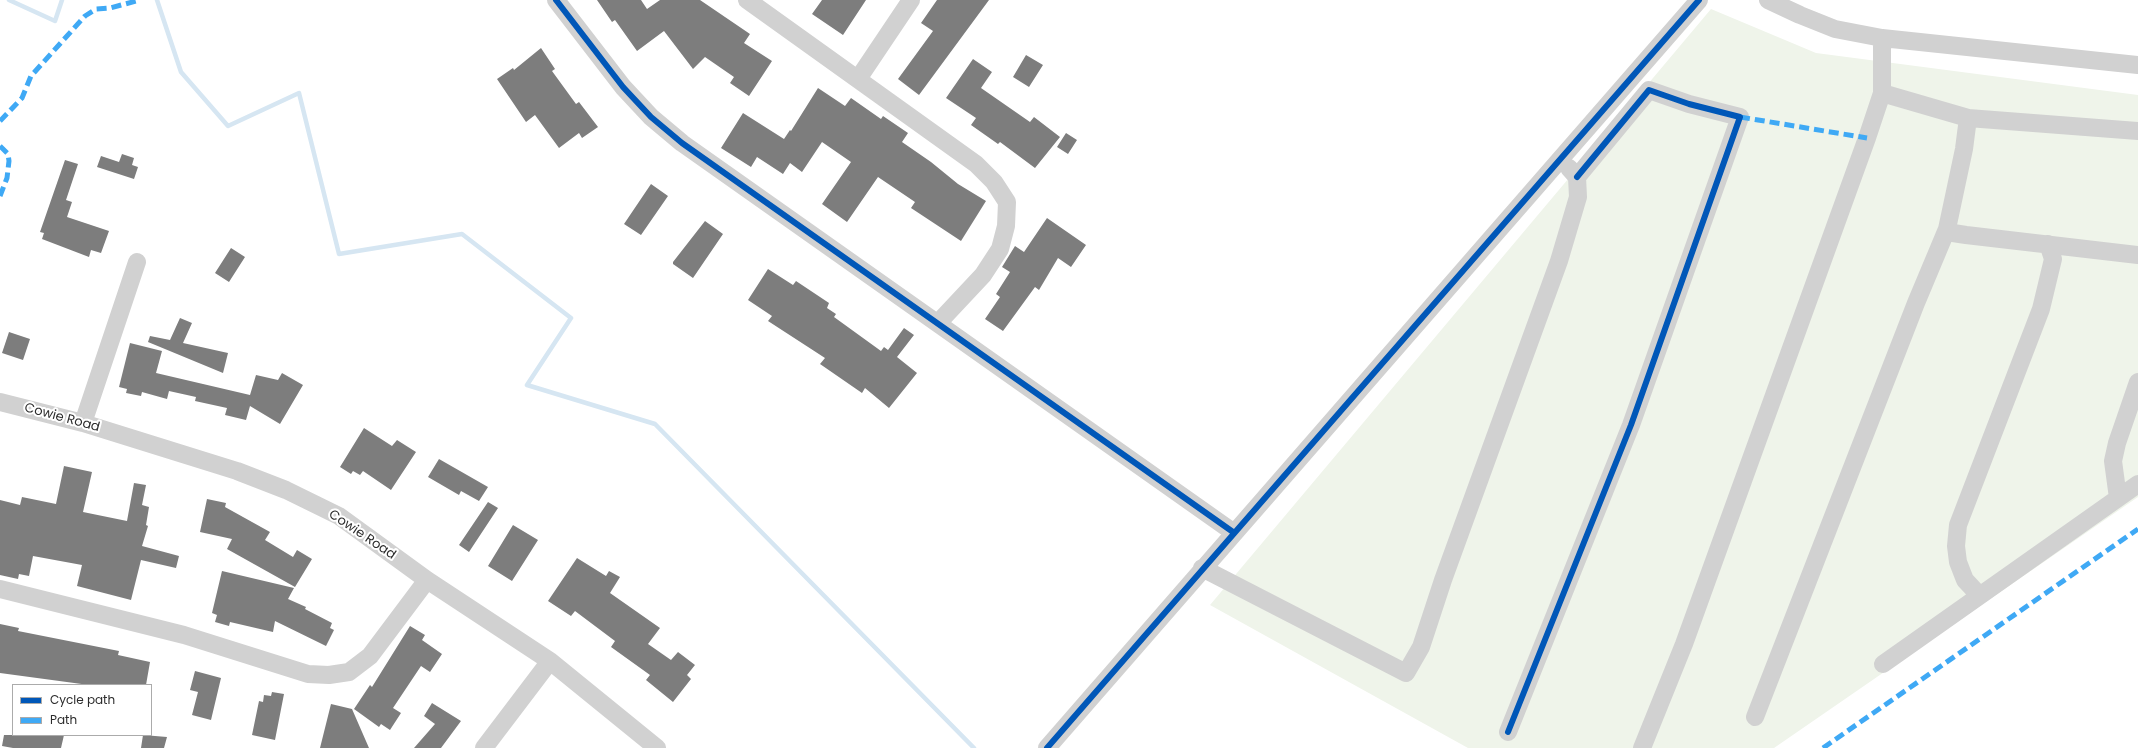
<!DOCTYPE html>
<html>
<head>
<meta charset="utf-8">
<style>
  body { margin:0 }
  #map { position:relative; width:2138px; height:748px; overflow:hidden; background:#fff; font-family:Poppins,sans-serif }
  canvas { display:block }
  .legend { position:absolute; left:12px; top:684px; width:140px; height:52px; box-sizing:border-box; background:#fff; border:1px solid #ababab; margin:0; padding:5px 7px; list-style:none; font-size:12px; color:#2c2c2c }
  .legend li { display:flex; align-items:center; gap:8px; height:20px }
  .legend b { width:20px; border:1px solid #ababab }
</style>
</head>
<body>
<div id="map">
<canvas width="2138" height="748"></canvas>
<ul class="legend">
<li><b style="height:5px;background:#0057b8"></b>Cycle path</li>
<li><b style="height:5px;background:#3fa9f5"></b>Path</li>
</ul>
</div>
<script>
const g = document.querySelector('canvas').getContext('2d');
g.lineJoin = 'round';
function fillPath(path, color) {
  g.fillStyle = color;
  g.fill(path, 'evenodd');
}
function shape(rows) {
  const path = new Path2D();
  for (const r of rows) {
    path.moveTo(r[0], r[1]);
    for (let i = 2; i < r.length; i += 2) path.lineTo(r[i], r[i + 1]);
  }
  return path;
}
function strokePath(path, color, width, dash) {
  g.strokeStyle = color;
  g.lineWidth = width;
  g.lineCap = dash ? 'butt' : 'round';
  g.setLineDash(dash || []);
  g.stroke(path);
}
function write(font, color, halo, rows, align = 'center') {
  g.font = font + ' Poppins,sans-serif';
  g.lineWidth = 4;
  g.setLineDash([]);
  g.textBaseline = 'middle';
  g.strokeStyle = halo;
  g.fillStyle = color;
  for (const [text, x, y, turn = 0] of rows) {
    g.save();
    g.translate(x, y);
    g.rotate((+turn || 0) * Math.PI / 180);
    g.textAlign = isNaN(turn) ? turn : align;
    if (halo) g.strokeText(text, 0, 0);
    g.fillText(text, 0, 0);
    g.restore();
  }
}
const green = shape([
  [1711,9,1816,53,2138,95,2138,497,1774,748,1468,748,1210,605]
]);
const stream = shape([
  [9,0,55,21,62,0],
  [157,0,181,72,228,126,299,93,339,254,462,234,571,318,527,385,655,424,974,748]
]);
const building = shape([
  [597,0,641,0,647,9,660,0,700,0,750,34,744,43,772,61,749,96,730,83,734,77,705,57,693,69,664,31,637,51,615,20,612,22],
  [822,0,866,0,843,35,812,14],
  [937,0,989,0,919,95,898,79,933,31,921,23],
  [541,48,555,69,552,71,576,104,579,102,598,127,582,138,579,133,559,148,535,115,526,122,497,79,513,68,514,70],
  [1026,55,1043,65,1029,87,1013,77],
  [973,59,992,72,981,88,1030,122,1034,117,1060,137,1035,168,1000,142,998,144,971,125,976,118,946,98],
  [818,88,845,106,851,98,881,119,883,116,908,133,902,142,931,162,958,184,986,201,961,241,911,208,915,202,878,177,847,222,822,204,851,162,822,142,802,172,790,163,783,174,757,157,751,167,721,148,743,113,784,139,790,130,791,131],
  [1066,133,1077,140,1068,154,1057,147],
  [122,154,134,158,132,165,138,167,134,179,97,167,101,156,119,162],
  [65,160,78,164,66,200,72,202,67,217,109,231,101,253,91,250,89,257,42,239,44,233,40,232],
  [651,184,668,196,641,235,624,224],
  [1047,218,1086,245,1071,267,1058,258,1039,290,1035,287,1003,331,985,319,1000,297,996,294,1010,272,1002,267,1015,246,1024,252],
  [705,221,723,234,693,278,673,264,673,262],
  [231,248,245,257,229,282,215,273],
  [768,269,793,285,796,281,829,303,827,308,836,314,834,317,881,351,884,347,888,350,904,328,914,335,897,357,917,373,889,408,865,388,862,393,820,364,825,358,768,321,772,316,748,300],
  [180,318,192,323,183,343,228,353,223,373,148,342,150,336,170,340],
  [9,332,30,339,23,360,2,353],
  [130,343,162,351,156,373,250,395,256,375,278,380,282,373,303,385,280,424,250,406,246,420,225,415,227,408,195,401,196,397,169,391,167,399,142,392,141,396,126,393,127,389,119,387],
  [364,428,392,446,397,440,416,452,391,490,363,471,360,475,353,471,351,474,340,467],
  [439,459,488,487,479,501,461,491,459,495,428,477],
  [64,466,92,472,83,512,127,521,134,483,146,485,142,505,149,507,146,525,148,526,142,546,179,556,176,568,141,560,131,600,77,586,82,565,33,556,29,576,19,574,18,579,0,575,0,500,20,505,22,497,56,504],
  [207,499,226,503,225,507,270,532,265,540,293,557,297,550,312,559,295,587,227,549,232,539,200,532],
  [488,502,498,508,469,552,459,545],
  [513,525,538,540,512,581,488,566],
  [577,558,606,576,609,571,620,577,610,593,660,628,648,644,671,660,678,652,695,665,687,675,691,679,673,702,646,680,650,675,611,647,615,641,575,611,571,616,548,601],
  [222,571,294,588,288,599,306,607,305,609,332,623,330,628,334,630,326,646,275,621,273,632,230,622,229,626,215,622,217,615,212,613],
  [0,624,19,628,18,631,119,651,118,655,150,662,146,685,89,685,0,673],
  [410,626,425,635,422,640,442,654,430,672,421,666,393,708,401,713,390,730,381,724,379,727,354,709,370,685,372,687],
  [195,671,221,678,211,720,192,715,198,692,190,690],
  [272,692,284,694,275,740,252,735,259,701,263,702,264,695,271,696],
  [432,703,461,721,441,748,414,748,435,724,424,716],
  [331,704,352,709,369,748,320,748],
  [4,735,64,735,61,748,13,748,2,746],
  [143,735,167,737,164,748,141,748]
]);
const minor = shape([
  [556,0,623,87,651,117,682,143,1233,532],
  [747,0,976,164,994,182,1007,202,1006,226,1000,249,983,275,938,323],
  [1768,0,1800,15,1835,29,1882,38,2138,65],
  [858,79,911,0],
  [1882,93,1968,118,2138,131],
  [1947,229,1953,233,1966,235,2138,255],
  [0,402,83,423,237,471,286,490,339,516,427,580,550,661,657,748],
  [83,423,137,262],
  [2118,498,2113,461,2117,443,2138,382],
  [1202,568,1406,673,1421,647,1443,580,1559,261,1578,197,1577,177,1569,168],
  [0,589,184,635,308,674,329,675,349,672,370,656,427,580],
  [1979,595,1965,580,1958,562,1956,546,1958,525,2041,309,2053,259,2048,244],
  [1883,664,2138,484],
  [1755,717,1916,303,1947,229,1964,149,1968,118],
  [1508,732,1631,425,1740,117,1689,104,1649,90,1577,177],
  [484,748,550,661],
  [1047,748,1699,0],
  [1642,748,1684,644,1867,138,1882,93,1882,38]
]);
const quiet = shape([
  [1740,117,1867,138],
  [0,121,22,98,31,76,85,16,96,9,110,8,140,0],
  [0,146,8,154,9,161,7,178,0,196],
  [1823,748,2138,529]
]);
const cycleway = shape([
  [556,0,623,87,651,117,682,143,1233,532],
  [1508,732,1631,425,1740,117,1689,104,1649,90,1577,177],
  [1047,748,1699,0]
]);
const streetNames = [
  ["Cowie Road",62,418,15],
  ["Cowie Road",362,535,34]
];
fillPath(green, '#eff4ea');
strokePath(stream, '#d6e6f2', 4.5);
fillPath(building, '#7d7d7d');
strokePath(minor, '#d1d1d1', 18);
strokePath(quiet, '#3fa9f5', 5, [10, 5]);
strokePath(cycleway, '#0057b8', 6);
write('13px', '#2c2c2c', '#fff', streetNames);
</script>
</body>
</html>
